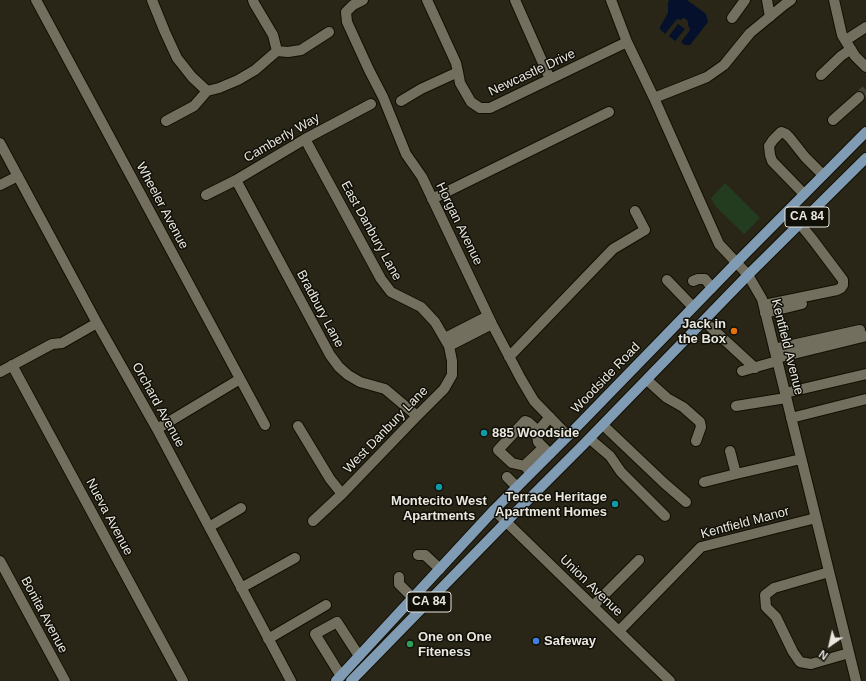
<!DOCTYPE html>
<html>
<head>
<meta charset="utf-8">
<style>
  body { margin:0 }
  #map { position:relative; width:866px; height:681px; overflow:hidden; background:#292617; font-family:Arial,sans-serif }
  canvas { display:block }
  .north { position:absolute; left:810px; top:625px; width:40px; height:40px; -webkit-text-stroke:3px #100f08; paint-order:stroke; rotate:214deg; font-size:11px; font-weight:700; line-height:16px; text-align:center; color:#e9e7de }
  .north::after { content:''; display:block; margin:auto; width:14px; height:18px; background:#e9e7de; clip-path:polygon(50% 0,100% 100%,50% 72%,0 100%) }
</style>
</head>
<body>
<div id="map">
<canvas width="866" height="681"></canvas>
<div class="north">N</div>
</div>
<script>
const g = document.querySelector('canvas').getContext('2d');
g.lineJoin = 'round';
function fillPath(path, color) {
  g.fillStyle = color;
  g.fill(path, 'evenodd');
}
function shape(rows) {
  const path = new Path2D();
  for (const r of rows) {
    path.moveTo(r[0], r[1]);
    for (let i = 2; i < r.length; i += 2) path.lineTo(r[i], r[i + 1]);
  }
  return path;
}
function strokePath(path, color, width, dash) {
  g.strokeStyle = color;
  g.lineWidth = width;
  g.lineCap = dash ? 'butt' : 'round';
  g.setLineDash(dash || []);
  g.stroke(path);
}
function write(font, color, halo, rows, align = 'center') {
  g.font = font + ' Arial,sans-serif';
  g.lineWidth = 3;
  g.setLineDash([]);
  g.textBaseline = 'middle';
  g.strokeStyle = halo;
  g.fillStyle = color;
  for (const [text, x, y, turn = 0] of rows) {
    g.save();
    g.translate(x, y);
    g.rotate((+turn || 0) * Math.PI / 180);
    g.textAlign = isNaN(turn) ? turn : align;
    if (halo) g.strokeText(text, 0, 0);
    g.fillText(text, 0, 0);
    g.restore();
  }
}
const green = shape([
  [725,183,760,218,744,234,715,206,711,198]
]);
const water = shape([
  [669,0,687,0,706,14,708,22,690,45,685,45,681,42,690,30,689,27,688,25,688,22,686,19,683,18,681,20,678,19,676,20,665,34,660,29,660,27,668,13,668,3],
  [678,24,685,29,675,41,669,36]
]);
const minorTunnel = shape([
  [859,97,866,90]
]);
const minor = shape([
  [36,0,265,425],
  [152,0,165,32,177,58,192,77,207,91],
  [253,0,254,3,273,35,277,51],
  [363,0,353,5,346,12,347,22,369,70,383,97,406,154,422,177,492,324,521,379,534,401,568,436],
  [427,0,456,63,458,72],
  [515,0,550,79],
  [611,0,627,42,654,98,719,244,748,275,762,299,856,681],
  [767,0,770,17],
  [834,0,842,35,855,56,866,67],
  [732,18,745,0],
  [846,40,866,27],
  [821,75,841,56,851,49],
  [654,98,707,77,724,65,750,33,784,5,791,0],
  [401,101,421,89,458,72,460,83,471,102,480,108,490,108,627,42],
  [833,120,859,97],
  [166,121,194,106,207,91,219,88,238,80,255,70,277,51,288,52,301,50,329,32],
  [305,139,381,279,391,292,421,307,435,322,449,346,452,361,452,375,444,389,417,416,342,494,313,521],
  [0,143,97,323,157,429,291,681],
  [236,180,330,355,339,367,348,375,360,382,385,389,417,416],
  [0,185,18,176],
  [804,194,772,161,770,155,769,146,773,140,781,132,786,134,790,138,805,157,823,175],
  [206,195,236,180,305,139,371,104],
  [432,199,609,112],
  [667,280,693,307],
  [693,281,698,279,705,279,712,288],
  [764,305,837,290,841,288,843,285,843,280,813,240,800,224],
  [765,313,802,304],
  [704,321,755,368],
  [445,338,488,316],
  [449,346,492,324],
  [774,349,860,330],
  [509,357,613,249,645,230,635,211],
  [777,358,866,336],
  [12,365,183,681],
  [742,371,777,361],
  [0,372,52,344,62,343,97,323],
  [647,380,667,398,683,407,700,422,701,427,696,441],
  [785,393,866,374],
  [736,406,786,398],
  [791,418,866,399],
  [603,425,664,483,686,502],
  [298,426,330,479,342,494],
  [157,429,240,379],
  [590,439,610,456,621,472,665,516],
  [730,451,736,474],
  [550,454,538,442,537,436,538,431,550,417],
  [525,466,512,463,498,450,525,421,528,422,538,431],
  [529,471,525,466,526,464,543,448],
  [507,477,517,487],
  [704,482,736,474,801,459],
  [494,510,670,681],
  [209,527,241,508],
  [418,555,425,555,440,569],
  [0,561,65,681],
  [829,572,774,588,765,595,766,607,776,617,793,652,800,662,811,664,849,653],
  [399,577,399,584,413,598],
  [241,588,295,558],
  [593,606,639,560],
  [619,631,701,547,816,518],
  [268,639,326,605],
  [341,676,315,634,337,622,359,656]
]);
const major = shape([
  [336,681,494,510,568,436,736,263,866,132],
  [351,681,506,522,583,445,748,275,866,158]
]);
const markers = [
  [734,331,4,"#e8710a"],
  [484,433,4,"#0f9aa8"],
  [439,487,4,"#0f9aa8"],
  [615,504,4,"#0f9aa8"],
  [536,641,4,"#3f7fe0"],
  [410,644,4,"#2e9e5b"]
];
const shields = [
  [807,217,44],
  [429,602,44]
];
const shieldNames = [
  ["CA 84",807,217],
  ["CA 84",429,602]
];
const streetNames = [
  ["Newcastle Drive",532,73,-25],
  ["Camberly Way",282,138,-30],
  ["Wheeler Avenue",162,206,62],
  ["Horgan Avenue",459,224,64],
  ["East Danbury Lane",371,231,61],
  ["Bradbury Lane",320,309,62],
  ["Kentfield Avenue",787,347,76],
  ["Woodside Road",606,378,-46],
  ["Orchard Avenue",158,405,61],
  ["West Danbury Lane",386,430,-46],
  ["Nueva Avenue",109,517,62],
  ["Kentfield Manor",745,523,-15],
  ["Union Avenue",591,586,44],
  ["Bonita Avenue",44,615,62]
];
const poiNames = [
  ["Jack in",726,324,"right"],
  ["the Box",726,339,"right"],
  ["885 Woodside",492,433],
  ["Terrace Heritage",607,497,"right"],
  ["Apartment Homes",607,512,"right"],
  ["Montecito West",439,501,"center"],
  ["Apartments",439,516,"center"],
  ["One on One",418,637],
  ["Fiteness",418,652],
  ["Safeway",544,641]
];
fillPath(green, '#233b1f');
fillPath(water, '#04102c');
strokePath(minorTunnel, '#464335', 10, [10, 5]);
strokePath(minor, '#120f03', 12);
strokePath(major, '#120f03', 12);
strokePath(minor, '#736f5e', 10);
strokePath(major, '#809bb4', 10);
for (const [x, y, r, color] of markers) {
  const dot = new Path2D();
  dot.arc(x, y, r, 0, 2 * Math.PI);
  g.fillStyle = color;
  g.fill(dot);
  strokePath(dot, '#100f08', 1.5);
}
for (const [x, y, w] of shields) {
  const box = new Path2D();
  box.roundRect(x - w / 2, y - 10, w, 20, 3);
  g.fillStyle = '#100f08';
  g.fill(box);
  strokePath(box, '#e9e7de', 1);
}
write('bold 12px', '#e9e7de', null, shieldNames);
write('13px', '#e9e7de', '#100f08', streetNames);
write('bold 13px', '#e9e7de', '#100f08', poiNames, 'left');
</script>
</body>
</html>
